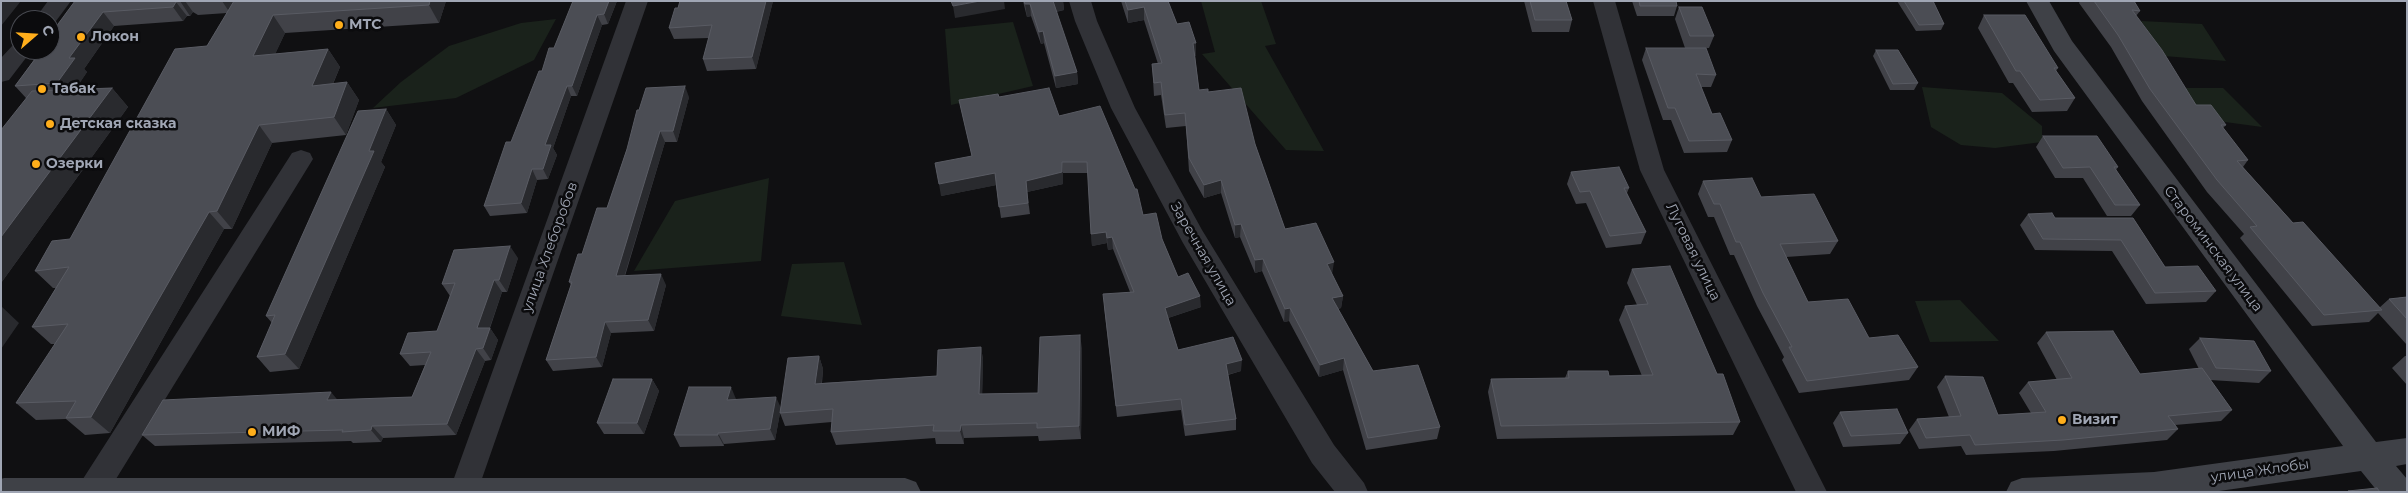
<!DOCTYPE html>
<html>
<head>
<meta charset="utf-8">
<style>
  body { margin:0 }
  #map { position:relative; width:2408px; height:493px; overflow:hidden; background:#101012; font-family:Montserrat,sans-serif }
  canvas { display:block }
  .frame { position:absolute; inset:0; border:2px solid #a0a6b4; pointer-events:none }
  .north { position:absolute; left:10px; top:10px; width:50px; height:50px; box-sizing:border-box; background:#0b0b0d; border:1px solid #474950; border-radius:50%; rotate:71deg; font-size:14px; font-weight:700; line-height:20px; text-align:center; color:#a0a6b4 }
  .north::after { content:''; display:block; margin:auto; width:18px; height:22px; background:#ffae1b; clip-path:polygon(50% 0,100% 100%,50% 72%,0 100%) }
</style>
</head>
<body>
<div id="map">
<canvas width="2408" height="493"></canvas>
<div class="frame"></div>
<div class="north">С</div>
</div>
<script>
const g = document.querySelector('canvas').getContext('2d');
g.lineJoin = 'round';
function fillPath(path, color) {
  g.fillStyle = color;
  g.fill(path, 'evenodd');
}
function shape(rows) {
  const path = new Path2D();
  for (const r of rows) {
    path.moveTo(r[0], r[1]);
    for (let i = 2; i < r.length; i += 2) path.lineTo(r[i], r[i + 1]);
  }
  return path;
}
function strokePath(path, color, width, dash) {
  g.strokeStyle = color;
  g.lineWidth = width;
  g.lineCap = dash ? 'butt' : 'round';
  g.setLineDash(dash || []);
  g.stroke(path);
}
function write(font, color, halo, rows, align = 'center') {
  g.font = font + ' Montserrat,sans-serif';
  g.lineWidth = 5;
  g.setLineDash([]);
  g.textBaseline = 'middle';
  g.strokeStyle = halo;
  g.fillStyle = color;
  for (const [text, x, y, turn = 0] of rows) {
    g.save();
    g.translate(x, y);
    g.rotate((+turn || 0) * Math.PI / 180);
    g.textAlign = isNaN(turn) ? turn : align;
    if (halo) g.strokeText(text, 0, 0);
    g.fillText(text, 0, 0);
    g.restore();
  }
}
const green = shape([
  [1201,1,1261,1,1276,44,1265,46,1324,151,1286,150,1202,54,1215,52],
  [556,19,534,60,456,98,373,108,401,82,449,46,521,23],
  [2141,21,2202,24,2226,61,2164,56],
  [1013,22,1033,86,951,105,945,29],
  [1922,87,2002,93,2042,126,2042,142,1995,148,1961,145,1931,127],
  [2184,88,2223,88,2262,127,2203,119],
  [769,178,761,261,634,271,675,201],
  [844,262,862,325,781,316,792,264],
  [1960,300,1999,341,1930,342,1915,301]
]);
const street = shape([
  [48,1,71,1,53,25,50,26,50,20,34,20,48,1],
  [626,1,648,1,478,490,477,492,449,492,626,1],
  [1069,1,1091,1,1097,21,1135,108,1202,230,1334,445,1364,483,1368,492,1335,492,1312,463,1183,243,1111,108,1075,21,1069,1],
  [1593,1,1615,1,1664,170,1827,492,1796,492,1640,170,1593,1],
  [20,43,20,50,32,50,9,80,1,82,1,58,13,45,20,43],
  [301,150,310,153,313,159,108,492,77,492,81,482,292,153,301,150]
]);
const secondary = shape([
  [2026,1,2049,1,2072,41,2376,442,2407,438,2407,464,2396,466,2407,479,2407,492,2378,492,2361,471,2212,492,2006,492,2011,482,2022,478,2154,472,2343,446,2054,51,2026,1],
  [4,478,905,478,916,482,921,492,1,492,1,479,4,478]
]);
const wall = shape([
  [75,1,446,1,439,23,285,33,275,54,328,49,340,67,333,84,347,82,359,100,346,135,272,143,232,229,224,229,110,433,85,435,66,419,36,420,16,403,56,344,51,344,32,327,56,288,53,288,35,271,70,239,207,46,227,13,198,15,193,12,190,16,187,16,183,21,114,26,84,69,87,72,75,89,112,88,128,107,1,283,26,98,15,86,39,53,38,51],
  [573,1,617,1,608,24,602,25,577,96,571,96,553,148,557,155,548,179,537,180,527,213,490,216,484,206,542,71,554,48],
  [680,1,773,1,756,69,707,71,703,59,709,38,674,39,669,28,678,8],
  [1023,1,1063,1,1064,10,1056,12,1077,72,1078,84,1056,88,1044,43,1041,44,1031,16,1027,17],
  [1121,1,1168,1,1177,24,1196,56,1195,56,1199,90,1208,92,1255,144,1285,229,1332,274,1343,296,1341,308,1338,309,1373,371,1440,427,1437,439,1366,450,1343,370,1319,377,1289,321,1284,322,1262,271,1255,273,1240,237,1235,238,1221,193,1204,198,1189,171,1186,126,1166,128,1161,95,1154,96,1152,64,1158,64,1144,20,1128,23],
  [1524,1,1566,1,1572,20,1569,32,1532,32],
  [1632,1,1676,1,1677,6,1674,16,1637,16],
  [1897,1,1933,1,1944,24,1941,30,1916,31],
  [2080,1,2134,1,2140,11,2136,16,2196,105,2226,125,2223,128,2248,160,2243,167,2293,223,2379,308,2389,299,2407,297,2407,345,2378,313,2369,322,2312,326,2240,238,2244,234,2207,192,2142,101,2111,47,2079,3],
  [1679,7,1714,36,1709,48,1685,48,1675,19],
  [1984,15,2058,68,2056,71,2075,98,2067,111,2032,112,2013,83,2009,83,1978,28],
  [1646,48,1716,75,1711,87,1701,87,1712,114,1732,140,1727,152,1684,153,1671,120,1663,120,1642,60],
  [1876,50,1918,83,1914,90,1890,90,1873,56],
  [689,97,677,142,665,142,625,276,666,285,654,331,611,333,602,367,553,371,546,360,571,285,569,282,582,254,607,208,627,149],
  [999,97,1059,116,1143,215,1162,239,1178,277,1201,307,1168,318,1178,350,1241,371,1228,375,1236,419,1236,430,1185,436,1181,410,1117,417,1104,306,1130,292,1113,249,1108,250,1107,243,1092,246,1088,173,1063,173,1063,184,1027,192,1030,214,1001,218,996,185,941,196,972,156,959,100],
  [386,109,396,125,381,162,385,167,299,369,270,372,257,357,272,323,266,316],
  [2043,136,2118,167,2116,170,2140,205,2131,216,2107,216,2083,178,2055,178,2036,147],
  [1571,172,1629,188,1627,193,1646,232,1641,244,1606,248,1586,203,1576,204,1567,184],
  [1703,181,1761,197,1838,241,1830,254,1786,257,1808,302,1918,367,1909,380,1799,393,1782,360,1784,357,1757,306,1734,255,1730,255,1714,217,1708,217,1698,194],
  [2028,214,2055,218,2133,218,2165,267,2216,291,2206,302,2146,304,2112,251,2035,250,2020,225],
  [518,258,507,292,502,292,490,328,498,340,491,360,485,361,456,435,383,438,381,442,353,443,351,441,155,446,142,435,338,400,412,397,425,365,410,366,400,354,437,331,450,296,442,284],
  [1632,269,1717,374,1740,422,1733,435,1497,439,1488,392,1491,379,1565,378,1568,371,1609,376,1642,376,1619,320,1625,306,1637,305,1627,283],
  [2046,332,2140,374,2199,369,2189,349,2200,338,2271,371,2259,383,2210,380,2232,410,2221,421,2175,425,2178,429,2167,440,2054,451,1966,455,1961,446,1919,449,1909,430,1917,419,1949,417,1937,387,1945,376,1998,415,2031,413,2019,393,2028,382,2057,380,2037,343],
  [981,347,983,360,982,394,1038,393,1082,348,1081,439,1039,441,1038,436,964,438,964,444,936,444,935,438,836,445,831,432,832,422,785,426,780,413,775,440,724,444,724,446,680,447,674,435,736,399,736,400,781,408,819,356,823,369,822,383,937,376],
  [2405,356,2407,356,2407,385,2392,368],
  [652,379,659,391,644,434,604,434,597,423],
  [1840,412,1908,433,1900,444,1843,447,1833,423]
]);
const shadedWall = shape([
  [1,1,21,1,1,26],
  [180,1,185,1,193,12,190,16],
  [222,1,237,1,230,13],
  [430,1,446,1,439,23,429,5],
  [609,1,617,1,608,24,604,14],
  [766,1,773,1,756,69,752,57],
  [980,1,1004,1,1005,9,955,18,953,6],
  [1052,1,1063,1,1064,10,1053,12],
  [176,2,187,16,183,21,173,7],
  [1025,4,1030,4,1031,16,1027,17],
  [1144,7,1144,20,1128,23,1128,10],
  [103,12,114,26,84,69,87,72,70,98,57,83,69,58],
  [273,15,285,33,266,74,253,56],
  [597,15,602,25,577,96,572,86],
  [1043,31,1044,43,1041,44,1039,32],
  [1193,43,1196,43,1196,56,1194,56],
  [328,49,340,67,324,104,312,86],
  [1077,72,1078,84,1056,88,1055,76],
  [347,82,359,100,346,135,334,117],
  [567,86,571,96,553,148,557,155,548,179,543,169,545,145],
  [685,86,689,97,677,142,673,131],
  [112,88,128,107,1,283,1,237],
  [386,109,396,125,381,162,385,167,299,369,285,354],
  [259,125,272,143,232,229,217,211],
  [660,131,665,142,621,287,616,276],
  [1062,162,1063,173,1063,184,1027,192,1030,214,1026,181],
  [532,169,537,180,527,213,521,203],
  [995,173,997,185,941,196,939,184],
  [1221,180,1221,193,1204,198,1204,185],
  [209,212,224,229,110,433,91,417],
  [1241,224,1240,237,1235,238,1235,225],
  [1106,232,1107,243,1092,246,1091,234],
  [1112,237,1113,249,1108,250,1107,238],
  [510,246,518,258,507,292,499,280],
  [1263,259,1262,271,1255,273,1255,260],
  [1334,262,1332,275,1327,264],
  [661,274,666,285,654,331,648,320],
  [494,280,502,292,485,341,477,328],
  [1200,296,1201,307,1165,319,1165,308],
  [1343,296,1341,308,1331,310,1332,298],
  [1,306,19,323,1,349],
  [1290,308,1289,321,1284,322,1285,309],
  [605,322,611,333,602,367,596,357],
  [490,328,498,340,491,360,483,348],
  [1080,335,1082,348,1081,439,1079,426],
  [981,347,983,360,982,407,979,394],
  [476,349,485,361,456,435,447,424],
  [819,356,823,369,820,397,815,384],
  [1344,358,1343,370,1319,377,1320,365],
  [1242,360,1241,371,1226,375,1226,364],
  [652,379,659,391,644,434,637,423],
  [731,387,736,399,733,412,727,400],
  [331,392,341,404,327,400],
  [776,397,781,408,775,440,770,429],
  [961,425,964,438,964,444,960,431],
  [372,426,383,438,381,442,371,430],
  [718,433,724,444,724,446,718,435]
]);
const building = shape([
  [75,1,180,1,176,2,173,7,103,12,69,58,75,58,57,83,15,86,41,51,38,51,39,50,50,50,50,35,75,1],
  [234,1,430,1,429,5,273,15,253,56,328,49,312,86,347,82,334,117,259,125,217,211,209,212,91,417,66,418,76,401,16,403,68,324,32,327,69,267,35,271,52,241,70,239,175,49,207,46,234,1],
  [573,1,609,1,604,14,597,15,572,86,567,86,545,145,551,145,543,169,532,169,521,203,484,206,506,142,511,142,539,71,542,71,549,48,554,48,573,1],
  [680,1,766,1,752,57,703,59,712,25,669,28,675,8,678,8,680,1],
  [951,1,980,1,953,6,951,1],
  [1024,1,1053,1,1077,72,1055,76,1043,31,1039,32,1030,4,1025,4,1024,1],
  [1125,1,1168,1,1177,24,1189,22,1196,43,1193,43,1199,90,1208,89,1208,92,1241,88,1255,144,1285,229,1316,223,1334,262,1327,264,1343,296,1332,298,1373,371,1418,365,1440,427,1368,438,1344,358,1320,365,1290,308,1285,309,1263,259,1255,260,1241,224,1235,225,1221,180,1204,185,1189,158,1185,113,1165,115,1161,82,1154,83,1152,64,1162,63,1144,7,1128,10,1125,1],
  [1530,1,1566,1,1572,20,1535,20,1530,1],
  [1639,1,1676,1,1677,6,1640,6,1639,1],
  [1904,1,1933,1,1944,24,1919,25,1904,1],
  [2094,1,2134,1,2140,11,2132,10,2162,50,2196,105,2211,105,2226,125,2221,125,2248,160,2237,161,2293,223,2303,222,2382,310,2324,315,2250,227,2257,226,2217,180,2150,89,2118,35,2094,1],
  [1679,7,1702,7,1714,36,1690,36,1679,7],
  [1984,15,2025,15,2058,68,2054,68,2075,98,2040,100,2020,71,2016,71,1984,15],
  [1646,48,1706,48,1716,75,1696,74,1712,114,1720,113,1732,140,1689,141,1675,108,1668,108,1646,48],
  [1876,50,1898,50,1918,83,1893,84,1876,50],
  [685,86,673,131,660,131,616,276,661,274,648,320,605,322,596,357,546,360,572,282,569,282,578,254,582,254,597,208,607,208,627,149,637,110,639,110,646,88,685,86],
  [112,88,1,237,1,130,32,91,112,88],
  [1049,88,1059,116,1100,106,1135,189,1137,189,1143,215,1156,213,1162,239,1178,277,1188,273,1200,296,1165,308,1178,350,1233,337,1242,360,1226,364,1236,419,1185,425,1181,399,1116,406,1103,294,1134,292,1112,237,1107,238,1106,232,1091,234,1087,162,1062,162,1062,172,1026,181,1028,203,999,207,995,173,939,184,935,163,972,156,959,100,998,94,999,97,1049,88],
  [386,109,369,151,374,151,285,354,257,357,275,315,266,316,358,111,386,109],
  [2043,136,2097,136,2118,167,2114,167,2140,205,2115,205,2090,167,2063,168,2043,136],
  [1619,167,1629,188,1624,188,1646,232,1610,236,1590,191,1580,192,1571,172,1619,167],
  [1752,178,1761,197,1814,194,1838,241,1780,244,1808,302,1848,299,1869,338,1898,335,1918,367,1807,381,1789,347,1792,347,1763,293,1740,242,1736,242,1720,204,1714,204,1703,181,1752,178],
  [2052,213,2055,218,2133,218,2165,267,2198,266,2216,291,2155,293,2121,240,2043,239,2028,214,2052,213],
  [510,246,499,280,494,280,477,328,490,328,483,348,476,349,447,424,372,426,371,430,342,432,343,430,142,435,163,400,331,392,327,400,412,397,431,352,400,354,408,333,437,331,455,283,442,284,454,250,510,246],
  [1670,266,1717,374,1723,374,1740,422,1501,426,1491,379,1569,378,1568,371,1608,371,1609,376,1653,375,1625,306,1648,304,1632,269,1670,266],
  [2407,297,2407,319,2389,299,2407,297],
  [2113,331,2140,374,2202,368,2232,410,2168,416,2178,429,2063,440,1975,445,1970,435,1926,438,1917,419,1961,416,1945,376,1983,377,1998,415,2046,412,2028,382,2072,378,2046,332,2113,331],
  [1080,335,1079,426,1037,428,1037,423,961,425,960,431,933,431,934,425,831,432,833,409,780,413,788,358,819,356,815,384,937,376,938,350,981,347,979,394,1038,393,1040,337,1080,335],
  [2200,338,2254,341,2271,371,2216,368,2200,338],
  [613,379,652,379,637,423,597,423,613,379],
  [689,387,731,387,727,400,776,397,770,429,718,433,718,435,674,435,689,387],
  [1897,409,1908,433,1851,436,1840,412,1897,409],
  [2377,488,2380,492,2348,491,2377,488]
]);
const markers = [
  [339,25,5,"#ffae1b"],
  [81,37,5,"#ffae1b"],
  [42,89,5,"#ffae1b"],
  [50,124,5,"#ffae1b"],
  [36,164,5,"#ffae1b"],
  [2062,420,5,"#ffae1b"],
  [252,432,5,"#ffae1b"]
];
const poiNames = [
  ["МТС",349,25],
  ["Локон",91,37],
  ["Табак",52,89],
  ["Детская сказка",60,124],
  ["Озерки",46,164],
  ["Визит",2072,420],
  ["МИФ",262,432]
];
const streetNames = [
  ["улица Хлеборобов",550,247,-70],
  ["Староминская улица",2213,249,53],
  ["Луговая улица",1693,252,64],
  ["Заречная улица",1203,254,60],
  ["улица Жлобы",2260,471,-8]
];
fillPath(green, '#1a221b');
fillPath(street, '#313237');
fillPath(secondary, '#3f4147');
fillPath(wall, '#414248');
fillPath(shadedWall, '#292a2e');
fillPath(building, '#4b4d54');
strokePath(building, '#595b63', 1);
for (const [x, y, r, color] of markers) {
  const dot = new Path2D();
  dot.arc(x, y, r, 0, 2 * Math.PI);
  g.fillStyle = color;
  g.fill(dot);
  strokePath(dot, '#0b0b0d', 2);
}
write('bold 14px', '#a0a6b4', '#0b0b0d', poiNames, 'left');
write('14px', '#a0a6b4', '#0b0b0d', streetNames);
</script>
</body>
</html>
